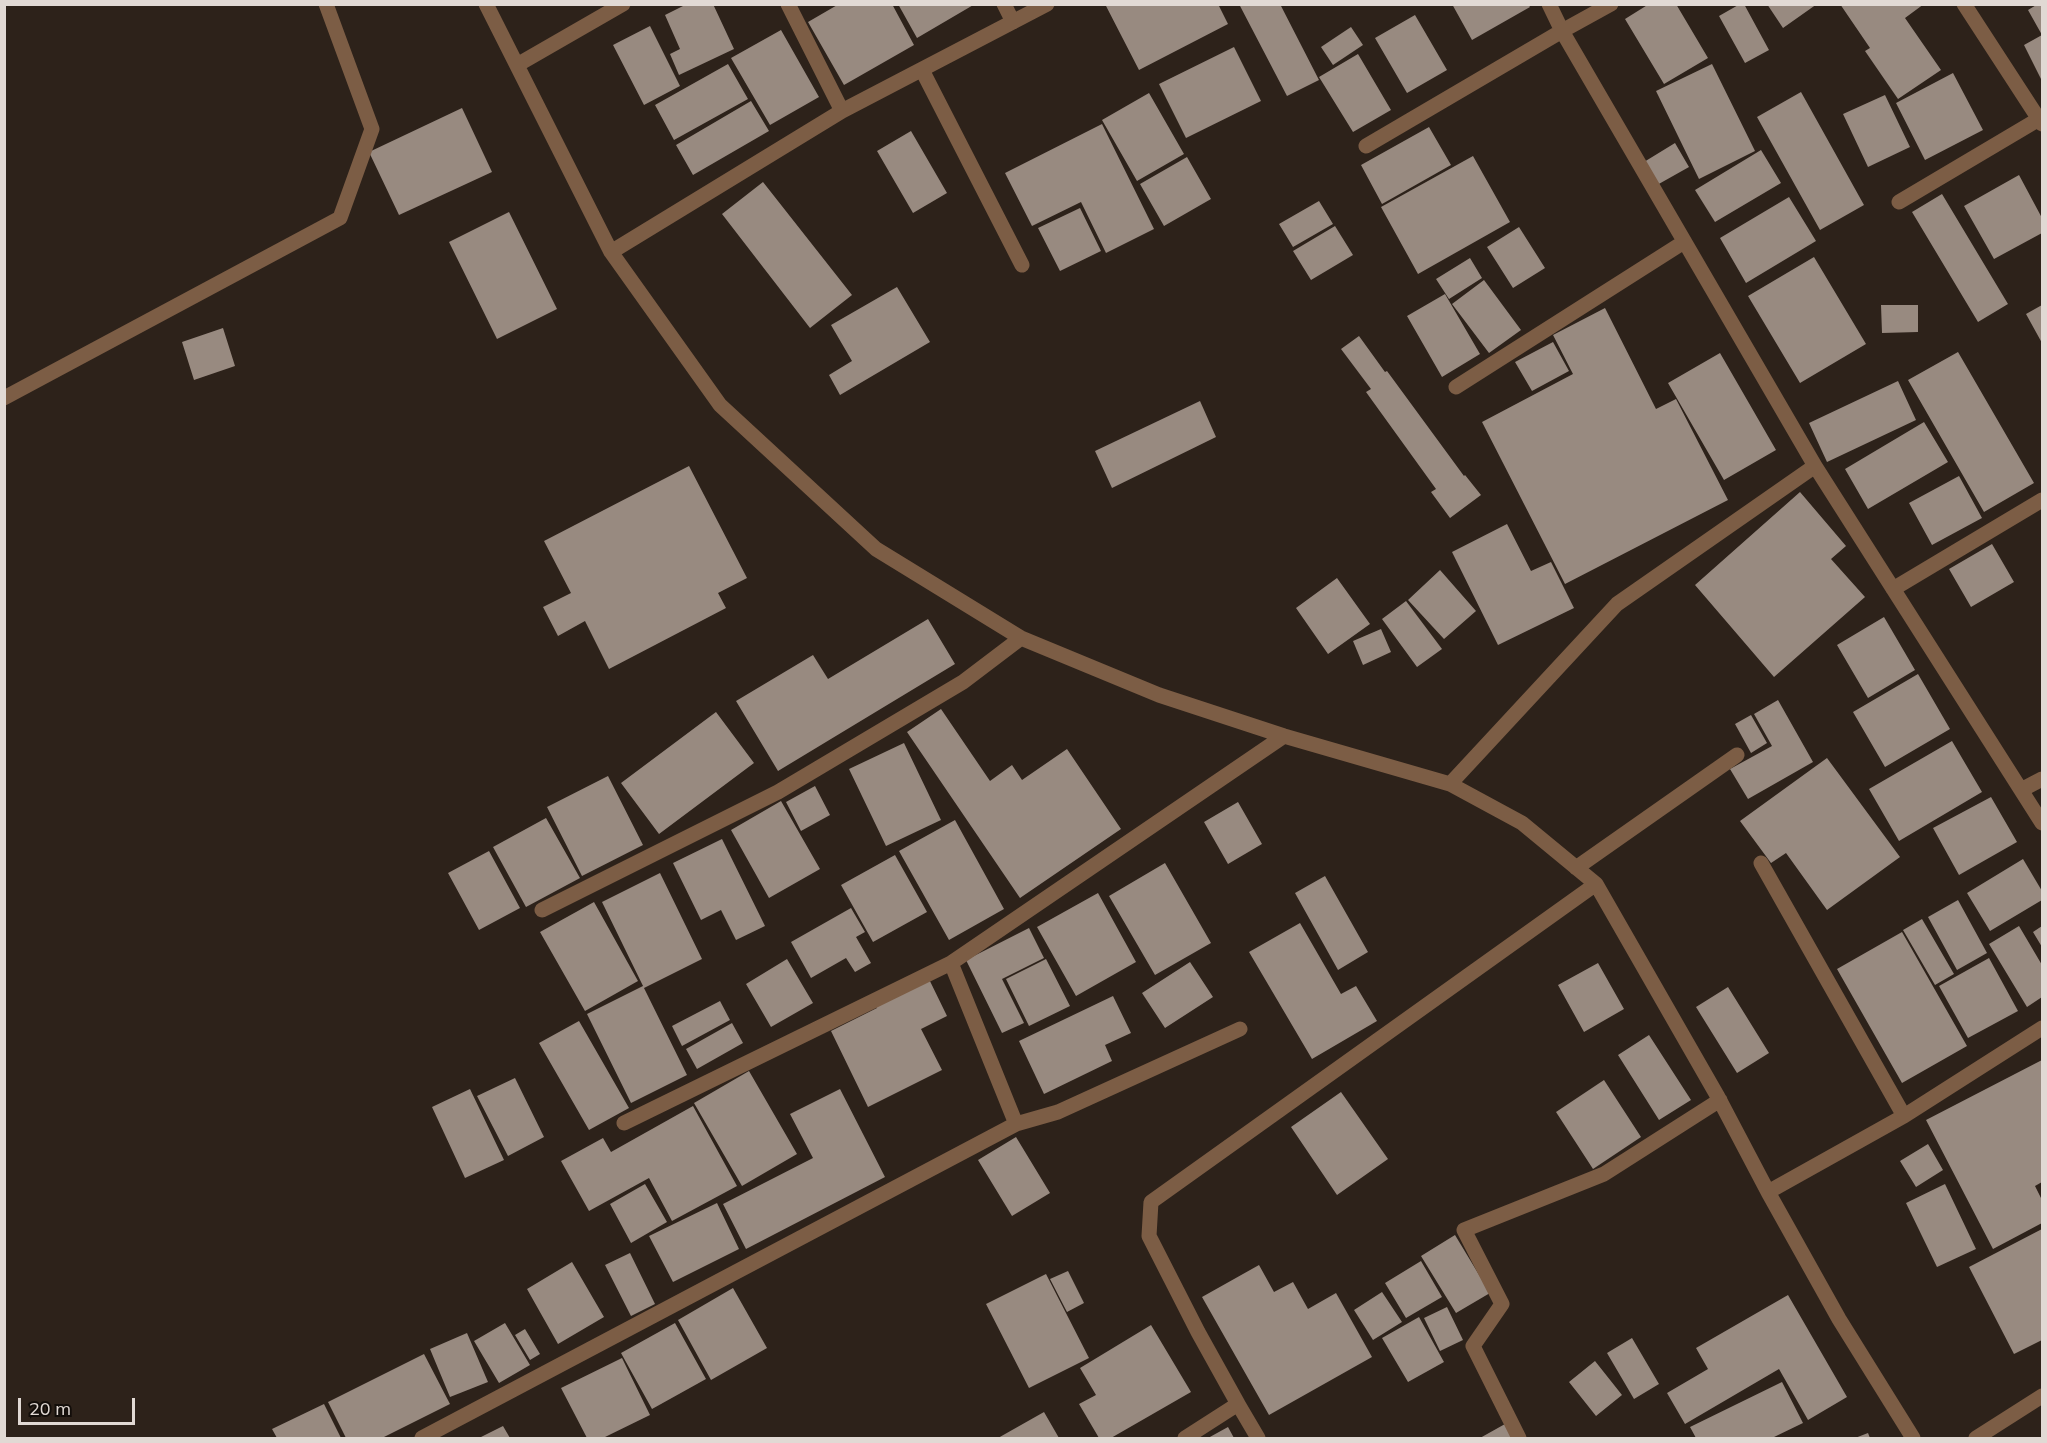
<!DOCTYPE html>
<html>
<head>
<meta charset="utf-8">
<style>
  body { margin:0 }
  #map { position:relative; width:2047px; height:1443px; overflow:hidden; background:#2d221a; font-family:Mulish,sans-serif }
  canvas { display:block }
  .frame { position:absolute; inset:0; border:6px solid #e1d9d4; pointer-events:none }
  .scale { position:absolute; left:18px; top:1398px; width:117px; height:27px; box-sizing:border-box; border:3px solid #e1d9d4; border-top:0; padding-left:8px; font-size:18px; line-height:21px; white-space:nowrap; color:#e1d9d4; -webkit-text-stroke:4px #120d09; paint-order:stroke }
</style>
</head>
<body>
<div id="map">
<canvas width="2047" height="1443"></canvas>
<div class="frame"></div>
<div class="scale">20 m</div>
</div>
<script>
const g = document.querySelector('canvas').getContext('2d');
g.lineJoin = 'round';
function fillPath(path, color) {
  g.fillStyle = color;
  g.fill(path, 'evenodd');
}
function shape(rows) {
  const path = new Path2D();
  for (const r of rows) {
    path.moveTo(r[0], r[1]);
    for (let i = 2; i < r.length; i += 2) path.lineTo(r[i], r[i + 1]);
  }
  return path;
}
function strokePath(path, color, width, dash) {
  g.strokeStyle = color;
  g.lineWidth = width;
  g.lineCap = dash ? 'butt' : 'round';
  g.setLineDash(dash || []);
  g.stroke(path);
}
const building = shape([
  [687,4,713,4,734,49,679,75,670,54,680,49,665,15],
  [839,4,892,4,914,45,844,85,808,22],
  [898,4,975,4,917,38],
  [1105,4,1218,4,1228,24,1139,70],
  [1239,4,1280,4,1319,80,1287,96],
  [1452,4,1528,4,1530,7,1472,40],
  [1649,4,1676,4,1708,58,1664,84,1625,19],
  [1740,4,1744,4,1769,50,1745,63,1719,16],
  [1767,4,1817,4,1783,28],
  [1840,4,1924,4,1905,18,1941,70,1898,99,1865,51,1870,48],
  [2038,4,2042,4,2042,81,2024,45,2042,35,2028,10],
  [1415,15,1447,70,1407,93,1375,38],
  [650,26,680,86,644,105,613,45],
  [1351,27,1363,45,1333,65,1321,47],
  [781,30,819,97,770,125,731,58],
  [1234,47,1261,101,1186,138,1159,84],
  [1358,54,1391,110,1353,132,1319,77],
  [728,64,748,99,674,140,655,105],
  [1712,64,1755,151,1699,179,1656,91],
  [1953,73,1983,130,1925,160,1896,103],
  [1801,92,1864,205,1820,230,1757,117],
  [1149,93,1184,154,1137,181,1102,120],
  [1885,95,1910,147,1868,167,1843,114],
  [751,101,769,131,693,175,676,145],
  [462,108,492,172,399,215,369,152],
  [1102,124,1154,229,1106,253,1081,202,1032,226,1005,173],
  [1429,127,1451,165,1382,204,1361,165],
  [911,131,947,193,913,213,877,151],
  [1675,143,1689,167,1657,185,1644,162],
  [1761,150,1781,183,1715,222,1695,190],
  [1473,156,1510,222,1418,274,1381,207],
  [1187,157,1211,199,1164,226,1140,184],
  [2019,175,2042,218,2042,233,1994,259,1964,206],
  [763,182,852,295,810,328,722,214],
  [1942,194,2008,304,1978,322,1912,212],
  [1789,197,1816,241,1746,283,1720,238],
  [1319,201,1333,224,1293,247,1279,224],
  [1080,208,1101,251,1060,271,1038,228],
  [509,212,557,309,497,339,449,242],
  [1335,226,1353,255,1311,280,1293,251],
  [1519,227,1545,268,1513,288,1487,247],
  [1814,257,1866,344,1800,383,1748,296],
  [1470,258,1482,278,1449,299,1436,279],
  [1484,280,1521,330,1489,353,1452,304],
  [897,287,930,342,840,395,829,375,852,361,831,325],
  [1445,294,1480,354,1442,377,1407,316],
  [1881,305,1918,305,1918,332,1882,333],
  [2042,305,2042,343,2026,314],
  [1605,308,1656,409,1676,399,1728,500,1565,584,1482,422,1573,374,1553,335],
  [223,328,235,366,194,380,182,342],
  [1359,336,1385,372,1387,371,1464,476,1465,475,1481,495,1450,518,1431,492,1436,489,1366,392,1371,389,1341,349],
  [1553,342,1569,371,1532,391,1515,362],
  [1958,352,2034,483,1984,512,1908,380],
  [1720,353,1776,450,1724,480,1668,383],
  [1898,381,1916,420,1827,462,1809,423],
  [1200,401,1216,437,1112,488,1095,451],
  [1924,422,1948,462,1868,509,1845,469],
  [689,466,747,578,718,593,726,608,609,669,585,621,558,636,543,607,571,593,544,541],
  [1959,476,1982,518,1932,545,1909,503],
  [1800,492,1846,546,1831,559,1865,597,1774,677,1695,585],
  [1507,524,1531,571,1551,562,1574,608,1498,645,1452,552],
  [1992,544,2014,582,1971,607,1949,569],
  [1440,570,1476,611,1444,639,1408,600],
  [1337,578,1370,624,1328,654,1296,608],
  [1406,601,1442,649,1417,667,1382,619],
  [1884,617,1915,670,1868,698,1837,645],
  [928,619,955,664,778,771,736,701,813,655,828,679],
  [1381,629,1391,652,1363,665,1353,641],
  [1918,674,1950,729,1885,767,1853,712],
  [1778,700,1813,762,1748,799,1730,769,1772,746,1754,714],
  [941,709,990,781,1012,765,1022,780,1067,749,1121,829,1020,898,907,732],
  [716,712,754,763,659,834,621,783],
  [1751,715,1767,743,1751,753,1735,724],
  [1952,741,1982,792,1899,841,1869,789],
  [904,743,941,820,886,846,849,769],
  [1827,758,1900,857,1827,910,1786,853,1771,863,1740,821],
  [608,776,643,845,582,876,547,807],
  [815,786,830,815,801,831,786,802],
  [1991,797,2017,842,1959,875,1933,828],
  [781,801,820,869,769,898,731,830],
  [1238,802,1262,844,1228,864,1204,822],
  [546,818,580,878,526,907,493,847],
  [955,820,1004,909,949,940,899,851],
  [722,839,765,926,736,940,721,910,701,920,673,863],
  [489,851,520,908,479,930,448,873],
  [895,855,927,912,873,942,841,885],
  [2023,859,2042,891,2042,900,1990,931,1967,893],
  [1165,863,1211,943,1155,975,1109,896],
  [660,873,702,959,644,988,602,902],
  [1325,876,1368,952,1338,970,1295,893],
  [1098,893,1136,962,1076,996,1037,927],
  [1958,900,1987,953,1957,970,1928,917],
  [594,902,638,981,585,1011,540,932],
  [851,908,865,932,856,937,871,963,855,972,846,958,811,978,791,942],
  [1922,919,1954,974,1935,985,1903,930],
  [1300,923,1341,994,1356,986,1377,1021,1312,1059,1249,952],
  [2019,926,2042,965,2042,997,2027,1007,1989,944],
  [2042,926,2042,947,2033,932],
  [1029,928,1044,958,1002,979,1024,1023,1002,1033,966,960],
  [1902,932,1967,1046,1902,1083,1837,969],
  [1989,958,2018,1011,1968,1038,1939,986],
  [787,959,813,1003,771,1027,746,984],
  [1046,959,1070,1006,1029,1026,1006,979],
  [1190,962,1213,997,1165,1028,1142,993],
  [1598,963,1624,1009,1584,1032,1558,985],
  [927,975,947,1016,921,1029,942,1070,868,1107,831,1031,877,1008,873,1002],
  [643,986,687,1075,631,1103,587,1014],
  [1728,987,1769,1053,1737,1073,1696,1007],
  [1113,996,1131,1033,1105,1045,1112,1061,1044,1094,1019,1041],
  [720,1001,730,1020,682,1046,672,1026],
  [579,1021,629,1108,589,1130,539,1043],
  [732,1023,743,1043,697,1069,686,1049],
  [1649,1035,1691,1100,1659,1120,1618,1055],
  [2042,1060,2042,1182,2035,1186,2042,1200,2042,1223,1993,1249,1926,1120],
  [749,1071,797,1154,742,1186,694,1103],
  [515,1078,544,1137,508,1156,477,1096],
  [1604,1080,1641,1137,1593,1169,1556,1112],
  [470,1089,504,1160,465,1178,432,1107],
  [840,1089,885,1177,746,1249,723,1204,813,1158,790,1114],
  [1341,1092,1388,1159,1337,1195,1291,1127],
  [693,1106,737,1186,672,1221,649,1178,589,1211,561,1161,603,1138,611,1152],
  [1016,1137,1050,1193,1012,1216,978,1160],
  [1928,1144,1943,1170,1916,1187,1900,1161],
  [645,1184,667,1222,631,1243,610,1204],
  [1945,1184,1976,1249,1937,1267,1906,1203],
  [717,1203,739,1249,673,1282,649,1236],
  [2042,1229,2042,1340,2014,1354,1969,1267],
  [1455,1235,1490,1293,1456,1313,1421,1256],
  [630,1253,655,1304,631,1316,605,1265],
  [1421,1261,1442,1297,1406,1318,1385,1283],
  [572,1262,604,1317,558,1344,527,1289],
  [1259,1265,1274,1292,1293,1282,1308,1309,1336,1293,1372,1357,1269,1415,1202,1297],
  [1068,1271,1084,1303,1067,1312,1050,1279],
  [1046,1274,1089,1358,1029,1388,986,1304],
  [733,1288,767,1348,711,1380,678,1320],
  [1382,1292,1402,1322,1373,1340,1354,1310],
  [1788,1295,1847,1397,1808,1420,1779,1369,1685,1424,1667,1393,1708,1369,1696,1348],
  [1447,1307,1463,1340,1440,1351,1424,1318],
  [1419,1317,1444,1362,1408,1382,1382,1338],
  [505,1323,530,1365,499,1383,474,1341],
  [675,1323,706,1379,652,1409,621,1353],
  [1151,1325,1191,1392,1111,1438,1099,1438,1079,1404,1096,1395,1080,1368],
  [525,1329,540,1354,530,1360,515,1335],
  [467,1333,488,1382,450,1397,430,1349],
  [1632,1338,1659,1384,1634,1399,1607,1353],
  [424,1354,450,1404,382,1438,346,1438,328,1402],
  [622,1358,650,1415,603,1438,587,1438,561,1388],
  [1595,1361,1622,1395,1596,1416,1569,1382],
  [1782,1382,1803,1423,1772,1438,1696,1438,1690,1427],
  [324,1404,341,1438,277,1438,272,1429],
  [1044,1412,1059,1438,998,1438],
  [1505,1424,1513,1438,1480,1438],
  [503,1426,510,1438,479,1438],
  [1228,1427,1234,1438,1208,1438],
  [1868,1433,1870,1438,1855,1438]
]);
const street = shape([
  [486,4,611,252,720,405,876,549,1021,638,1159,695,1284,736,1450,784,1522,823,1596,884,1718,1097,1768,1192,1839,1319,1913,1438],
  [788,4,842,111],
  [1004,4,1013,22],
  [1549,4,1562,31,1815,466],
  [1964,4,2042,124],
  [517,65,623,4],
  [922,70,1022,265],
  [1366,146,1562,31,1611,4],
  [1899,202,2039,119],
  [611,252,842,111,1047,4],
  [1456,387,1684,242],
  [4,398,340,218,372,129,326,4],
  [1893,589,2042,500],
  [1450,784,1617,604,1815,466,2042,823],
  [2021,790,2042,779],
  [1761,863,1904,1116],
  [1576,868,1737,755],
  [542,910,778,792,963,682,1021,638],
  [624,1123,951,963],
  [1016,1124,1058,1112,1240,1029],
  [1768,1192,1904,1116,2042,1028],
  [1238,1404,1198,1332,1149,1236,1151,1202,1596,884],
  [422,1438,1016,1124,951,963,1284,736],
  [1185,1438,1238,1404,1258,1438],
  [1519,1438,1473,1346,1502,1304,1464,1230,1604,1174,1720,1100],
  [1976,1438,2042,1396]
]);
fillPath(building, '#988a80');
strokePath(street, '#7c5d45', 15);
</script>
</body>
</html>
